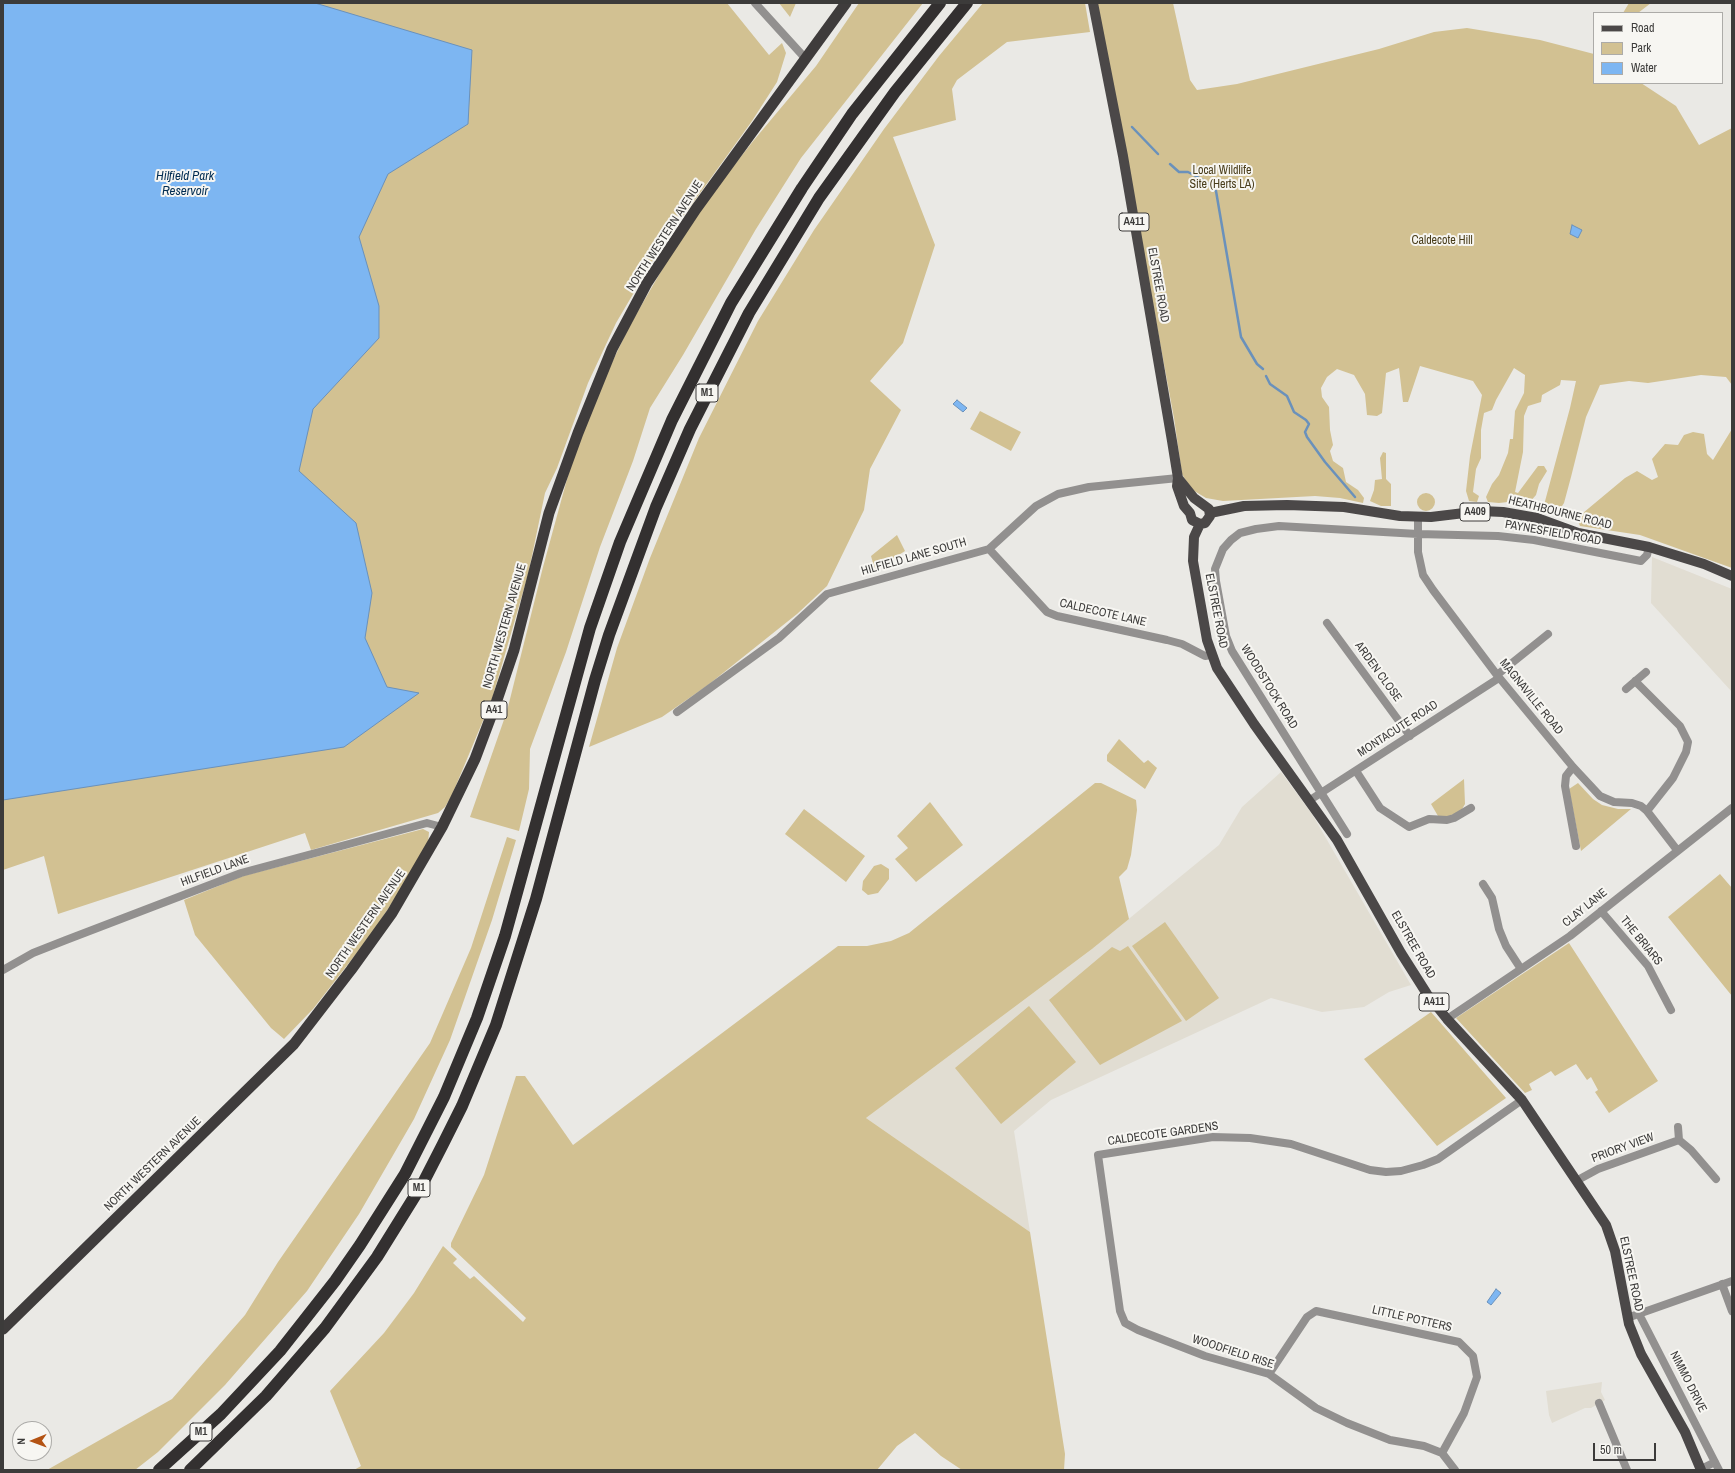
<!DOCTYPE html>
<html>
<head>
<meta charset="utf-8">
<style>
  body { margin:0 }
  #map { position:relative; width:1735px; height:1473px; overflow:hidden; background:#eae9e5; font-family:"Archivo Narrow",sans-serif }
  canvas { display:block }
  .frame { position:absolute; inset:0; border:4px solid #3c3b3a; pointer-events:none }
  .legend { position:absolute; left:1593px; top:12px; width:130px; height:72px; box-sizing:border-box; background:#f7f6f2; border:1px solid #acaba8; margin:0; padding:5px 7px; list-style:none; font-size:12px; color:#3c3b3a }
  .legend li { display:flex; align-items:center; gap:8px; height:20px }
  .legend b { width:20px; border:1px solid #acaba8 }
  .north { position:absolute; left:12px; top:1421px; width:40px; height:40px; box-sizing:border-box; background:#f7f6f2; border:1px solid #acaba8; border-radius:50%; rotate:269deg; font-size:11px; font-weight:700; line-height:16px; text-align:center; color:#3c3b3a }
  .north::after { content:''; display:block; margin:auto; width:14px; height:18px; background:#b45313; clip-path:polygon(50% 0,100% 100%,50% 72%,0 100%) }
  .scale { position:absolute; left:1593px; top:1443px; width:63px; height:18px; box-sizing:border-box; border:2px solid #3c3b3a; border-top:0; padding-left:5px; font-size:12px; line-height:14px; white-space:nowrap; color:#3c3b3a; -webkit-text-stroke:3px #f7f6f2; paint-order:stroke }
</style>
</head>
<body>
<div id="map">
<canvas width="1735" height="1473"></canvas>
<div class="frame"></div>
<ul class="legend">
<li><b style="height:5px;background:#4b4848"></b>Road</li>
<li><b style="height:11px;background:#d2c192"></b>Park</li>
<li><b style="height:11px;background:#7db6f2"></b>Water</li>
</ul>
<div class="north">N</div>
<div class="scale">50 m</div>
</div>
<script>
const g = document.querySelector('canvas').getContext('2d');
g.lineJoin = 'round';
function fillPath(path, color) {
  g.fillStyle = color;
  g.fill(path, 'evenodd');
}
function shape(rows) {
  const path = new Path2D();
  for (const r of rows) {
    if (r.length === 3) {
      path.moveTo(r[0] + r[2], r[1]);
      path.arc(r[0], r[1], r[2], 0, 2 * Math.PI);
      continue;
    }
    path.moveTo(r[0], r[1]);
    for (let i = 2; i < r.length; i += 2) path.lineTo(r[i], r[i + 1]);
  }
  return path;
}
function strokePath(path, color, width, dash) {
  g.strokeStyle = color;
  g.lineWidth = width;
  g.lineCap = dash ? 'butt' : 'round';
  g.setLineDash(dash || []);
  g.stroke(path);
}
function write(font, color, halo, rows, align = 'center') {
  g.font = font + ' "Archivo Narrow",sans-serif';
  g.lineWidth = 4;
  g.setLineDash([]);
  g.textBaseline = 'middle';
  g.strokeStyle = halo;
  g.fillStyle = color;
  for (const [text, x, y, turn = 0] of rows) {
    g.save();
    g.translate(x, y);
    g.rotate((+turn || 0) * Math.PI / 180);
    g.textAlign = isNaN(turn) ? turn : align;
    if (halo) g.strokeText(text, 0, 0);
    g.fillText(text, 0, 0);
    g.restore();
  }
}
const built = shape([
  [1652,557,1732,589,1732,692,1651,603],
  [1281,772,1312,814,1411,985,1389,992,1364,1007,1322,1012,1271,998,1051,1100,1014,1131,1030,1232,866,1118,1092,949,1219,845,1242,807],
  [1602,1382,1601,1392,1605,1400,1591,1408,1585,1408,1552,1423,1549,1415,1546,1391]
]);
const green = shape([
  [3,3,727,3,769,55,782,43,786,53,777,82,752,121,659,250,616,323,588,383,557,468,545,493,528,575,492,699,452,795,445,807,438,813,311,850,305,833,58,914,44,856,3,870],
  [779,3,796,3,790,17],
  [859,3,923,3,801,158,756,229,683,355,650,408,633,461,600,547,566,652,530,749,529,789,519,831,470,817,507,711,543,567,575,450,604,379,630,325,667,261,706,201,754,140,816,66],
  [983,3,1085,3,1090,32,1007,42,957,80,952,89,956,120,893,137,935,245,903,343,870,381,901,410,870,469,864,510,827,586,797,614,708,685,662,717,589,747,617,648,650,558,699,438,758,321,814,230,884,129,939,56],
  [1097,3,1173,3,1190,80,1197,90,1237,84,1379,49,1434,32,1467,28,1540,40,1594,54,1594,83,1641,83,1676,106,1699,145,1732,128,1732,385,1726,377,1701,375,1648,383,1629,381,1600,385,1586,417,1571,477,1564,503,1560,509,1544,505,1570,408,1576,381,1561,380,1560,385,1542,395,1541,402,1528,406,1524,416,1523,452,1515,492,1518,493,1538,466,1544,466,1547,471,1539,484,1536,495,1529,503,1517,501,1499,503,1488,502,1486,497,1492,484,1499,475,1508,453,1510,439,1513,439,1515,411,1524,393,1525,375,1514,368,1496,400,1492,410,1484,413,1481,430,1481,458,1476,469,1473,492,1479,496,1477,502,1469,501,1466,491,1470,456,1482,395,1473,381,1420,366,1408,402,1403,402,1399,368,1386,373,1382,413,1377,416,1367,415,1365,394,1354,375,1337,369,1327,377,1321,388,1322,397,1329,407,1330,430,1333,445,1330,451,1333,461,1343,468,1346,482,1358,490,1364,498,1363,503,1340,498,1315,496,1223,501,1206,498,1191,489,1182,474,1174,418],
  [1629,3,1651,3,1638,13,1623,13],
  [980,411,1021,432,1011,451,970,429],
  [1732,429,1732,568,1640,535,1580,526,1577,519,1578,513,1583,513,1625,478,1637,471,1652,480,1658,477,1652,459,1665,444,1678,445,1684,435,1693,432,1704,434,1707,454,1713,460],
  [1383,452,1386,453,1386,479,1391,484,1391,506,1381,506,1370,501,1374,490,1375,480,1382,479,1380,458],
  [1426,502,9],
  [897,535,905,551,875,570,871,556],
  [1119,739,1144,763,1148,760,1157,768,1145,789,1107,761,1107,755],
  [1464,779,1465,804,1461,811,1447,817,1438,816,1431,804],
  [1095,783,1101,783,1136,800,1137,810,1131,855,1127,869,1119,877,1129,919,1092,949,866,1118,1030,1232,1065,1454,1064,1470,962,1470,941,1456,915,1433,897,1446,877,1470,354,1470,361,1466,330,1391,384,1333,414,1293,443,1246,457,1259,453,1263,470,1279,474,1276,523,1322,526,1318,451,1247,451,1243,484,1175,516,1076,525,1076,573,1145,838,946,867,946,891,941,909,933],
  [1578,783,1593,799,1602,805,1618,809,1631,809,1581,851,1569,789],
  [930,802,963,845,916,882,895,859,908,848,897,836],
  [804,809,865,856,846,882,785,834],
  [423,829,429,832,428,843,415,868,370,936,313,1009,284,1039,271,1028,195,935,184,900,243,876],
  [507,837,516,840,492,920,450,1040,414,1119,359,1214,307,1291,225,1385,158,1452,135,1470,47,1470,172,1399,245,1315,278,1262,430,1043,471,948],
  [881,864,889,869,889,879,878,893,868,895,862,890,863,881,874,866],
  [1720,874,1732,888,1732,996,1668,917],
  [1165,922,1219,998,1186,1021,1132,946],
  [1569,943,1658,1081,1609,1113,1595,1092,1598,1090,1591,1077,1587,1080,1576,1064,1555,1076,1551,1071,1529,1084,1532,1090,1525,1093,1456,1018],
  [1128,946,1182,1021,1100,1065,1049,1000,1112,947,1120,951],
  [1029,1006,1076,1062,1001,1124,955,1068],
  [1431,1012,1506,1098,1437,1146,1364,1059]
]);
const water = shape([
  [3,3,315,3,472,50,468,124,388,174,359,237,379,306,379,338,313,409,299,471,356,523,372,593,365,638,387,687,419,693,344,747,3,800,3,3],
  [1572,225,1582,230,1578,238,1570,234,1572,225],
  [957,400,967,408,963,412,953,404,957,400],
  [1496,1289,1501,1293,1491,1305,1487,1302,1496,1289]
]);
const stream = shape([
  [1132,127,1158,154],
  [1170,164,1179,172,1188,172,1205,181,1216,191,1241,337,1257,364,1263,369],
  [1266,376,1270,384,1287,396,1294,412,1306,420,1309,424,1305,432,1307,437,1325,462,1355,497]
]);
const minor = shape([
  [1418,516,1418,552,1423,575,1433,590,1497,675,1573,767,1600,796,1614,802,1632,803,1641,806,1647,811,1677,850],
  [989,549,1047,612,1057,616,1167,640,1182,644,1205,656,1211,655],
  [1327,623,1410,736],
  [1497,675,1548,634],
  [1635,681,1680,726,1688,742,1686,752,1673,778,1647,811],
  [1626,689,1646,672],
  [677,712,779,638,827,594,989,549,1036,506,1058,494,1089,487,1178,478],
  [1573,767,1566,776,1565,786,1576,846],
  [1356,771,1380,808,1409,827,1429,819,1447,820,1454,818,1471,808],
  [1310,800,1499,678],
  [1347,834,1232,651,1226,636,1216,581,1215,569,1223,549,1231,540,1240,533,1256,529,1279,526,1418,534,1498,536,1534,540,1641,561,1647,555,1649,547],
  [1483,884,1492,898,1499,929,1506,946,1521,969],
  [1601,911,1648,966,1671,1010],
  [3,970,33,953,66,940,241,873,427,823,442,827],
  [1447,1019,1570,936,1732,808],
  [1678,1127,1679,1140,1691,1150,1716,1179],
  [1576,1181,1598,1169,1679,1140],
  [1722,1284,1732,1311],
  [1639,1314,1719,1470],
  [1627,1318,1732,1281],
  [1269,1374,1307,1317,1316,1311,1459,1342,1473,1356,1477,1377,1464,1413,1442,1453],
  [1599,1403,1627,1470],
  [1701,1469,1715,1462],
  [1455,1470,1442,1453,1424,1446,1390,1440,1347,1423,1316,1408,1269,1374,1205,1356,1138,1330,1125,1323,1120,1311,1098,1155,1213,1137,1250,1138,1291,1144,1370,1170,1386,1172,1401,1171,1423,1165,1438,1159,1522,1100]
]);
const tertiary = shape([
  [755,3,805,58]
]);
const primary = shape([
  [1093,3,1123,156,1172,441,1178,478,1177,486,1184,506,1190,513,1192,520,1200,524,1205,523,1210,516,1209,509,1194,498,1178,478],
  [1210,513,1244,506,1287,505,1344,507,1400,516,1431,517,1481,511,1503,512,1537,518,1578,533,1649,547,1704,564,1732,576],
  [1200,524,1194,537,1193,561,1207,640,1217,668,1254,724,1337,840,1401,953,1427,994,1447,1019,1522,1100,1606,1225,1615,1251,1629,1324,1641,1354,1685,1432,1701,1470]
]);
const trunk = shape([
  [3,1329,294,1044,351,970,392,913,442,827,475,759,496,703,514,650,549,513,578,433,612,349,647,283,696,209,846,3]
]);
const motorway = shape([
  [159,1470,221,1414,280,1351,335,1281,360,1245,405,1174,444,1097,477,1018,505,936,590,628,620,542,672,420,731,303,802,188,852,114,940,3],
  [190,1470,266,1396,325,1328,377,1257,423,1183,443,1144,462,1106,496,1025,536,899,595,680,609,635,656,507,690,429,749,313,819,198,895,92,967,3]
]);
const shields = [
  [1134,222,30],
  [707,393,22],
  [1475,512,30],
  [494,710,26],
  [1434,1002,30],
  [419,1188,22],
  [201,1432,22]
];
const shieldNames = [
  ["A411",1134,222],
  ["M1",707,393],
  ["A409",1475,512],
  ["A41",494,710],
  ["A411",1434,1002],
  ["M1",419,1188],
  ["M1",201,1432]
];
const parkNames = [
  ["Local Wildlife",1222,171],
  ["Site (Herts LA)",1222,185],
  ["Caldecote Hill",1442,241]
];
const streetNames = [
  ["NORTH WESTERN AVENUE",665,236,-57],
  ["ELSTREE ROAD",1158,285,80],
  ["HEATHBOURNE ROAD",1560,513,14],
  ["PAYNESFIELD ROAD",1553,533,10],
  ["HILFIELD LANE SOUTH",914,557,-16],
  ["ELSTREE ROAD",1216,611,79],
  ["CALDECOTE LANE",1103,613,13],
  ["NORTH WESTERN AVENUE",505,626,-74],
  ["ARDEN CLOSE",1378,672,54],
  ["WOODSTOCK ROAD",1269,687,58],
  ["MAGNAVILLE ROAD",1531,697,51],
  ["MONTACUTE ROAD",1398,729,-33],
  ["HILFIELD LANE",215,871,-20],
  ["CLAY LANE",1585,908,-39],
  ["NORTH WESTERN AVENUE",366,924,-55],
  ["THE BRIARS",1641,941,51],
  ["ELSTREE ROAD",1413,945,60],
  ["CALDECOTE GARDENS",1163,1134,-8],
  ["PRIORY VIEW",1623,1148,-20],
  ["NORTH WESTERN AVENUE",153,1164,-44],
  ["ELSTREE ROAD",1631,1274,78],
  ["LITTLE POTTERS",1412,1319,13],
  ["WOODFIELD RISE",1233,1352,18],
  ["NIMMO DRIVE",1688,1382,63]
];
const waterNames = [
  ["Hilfield Park",185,177],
  ["Reservoir",185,192]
];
fillPath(built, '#e1ddd2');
fillPath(green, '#d2c192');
fillPath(water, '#7db6f2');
strokePath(water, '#6a91bb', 1);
strokePath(stream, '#6a91bb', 2.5);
strokePath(minor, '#92908f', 8);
strokePath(tertiary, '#92908f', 8);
strokePath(primary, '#4b4848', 10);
strokePath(trunk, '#3f3c3c', 11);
strokePath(motorway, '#333030', 12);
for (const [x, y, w] of shields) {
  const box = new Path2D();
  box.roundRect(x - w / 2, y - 9, w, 18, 3);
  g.fillStyle = '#f7f6f2';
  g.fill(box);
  strokePath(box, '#3c3b3a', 1);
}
write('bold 11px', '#3c3b3a', null, shieldNames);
write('12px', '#493d1a', '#f7f6f2', parkNames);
write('12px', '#3c3b3a', '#f7f6f2', streetNames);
write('italic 13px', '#022d52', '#f7f6f2', waterNames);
</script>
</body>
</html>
